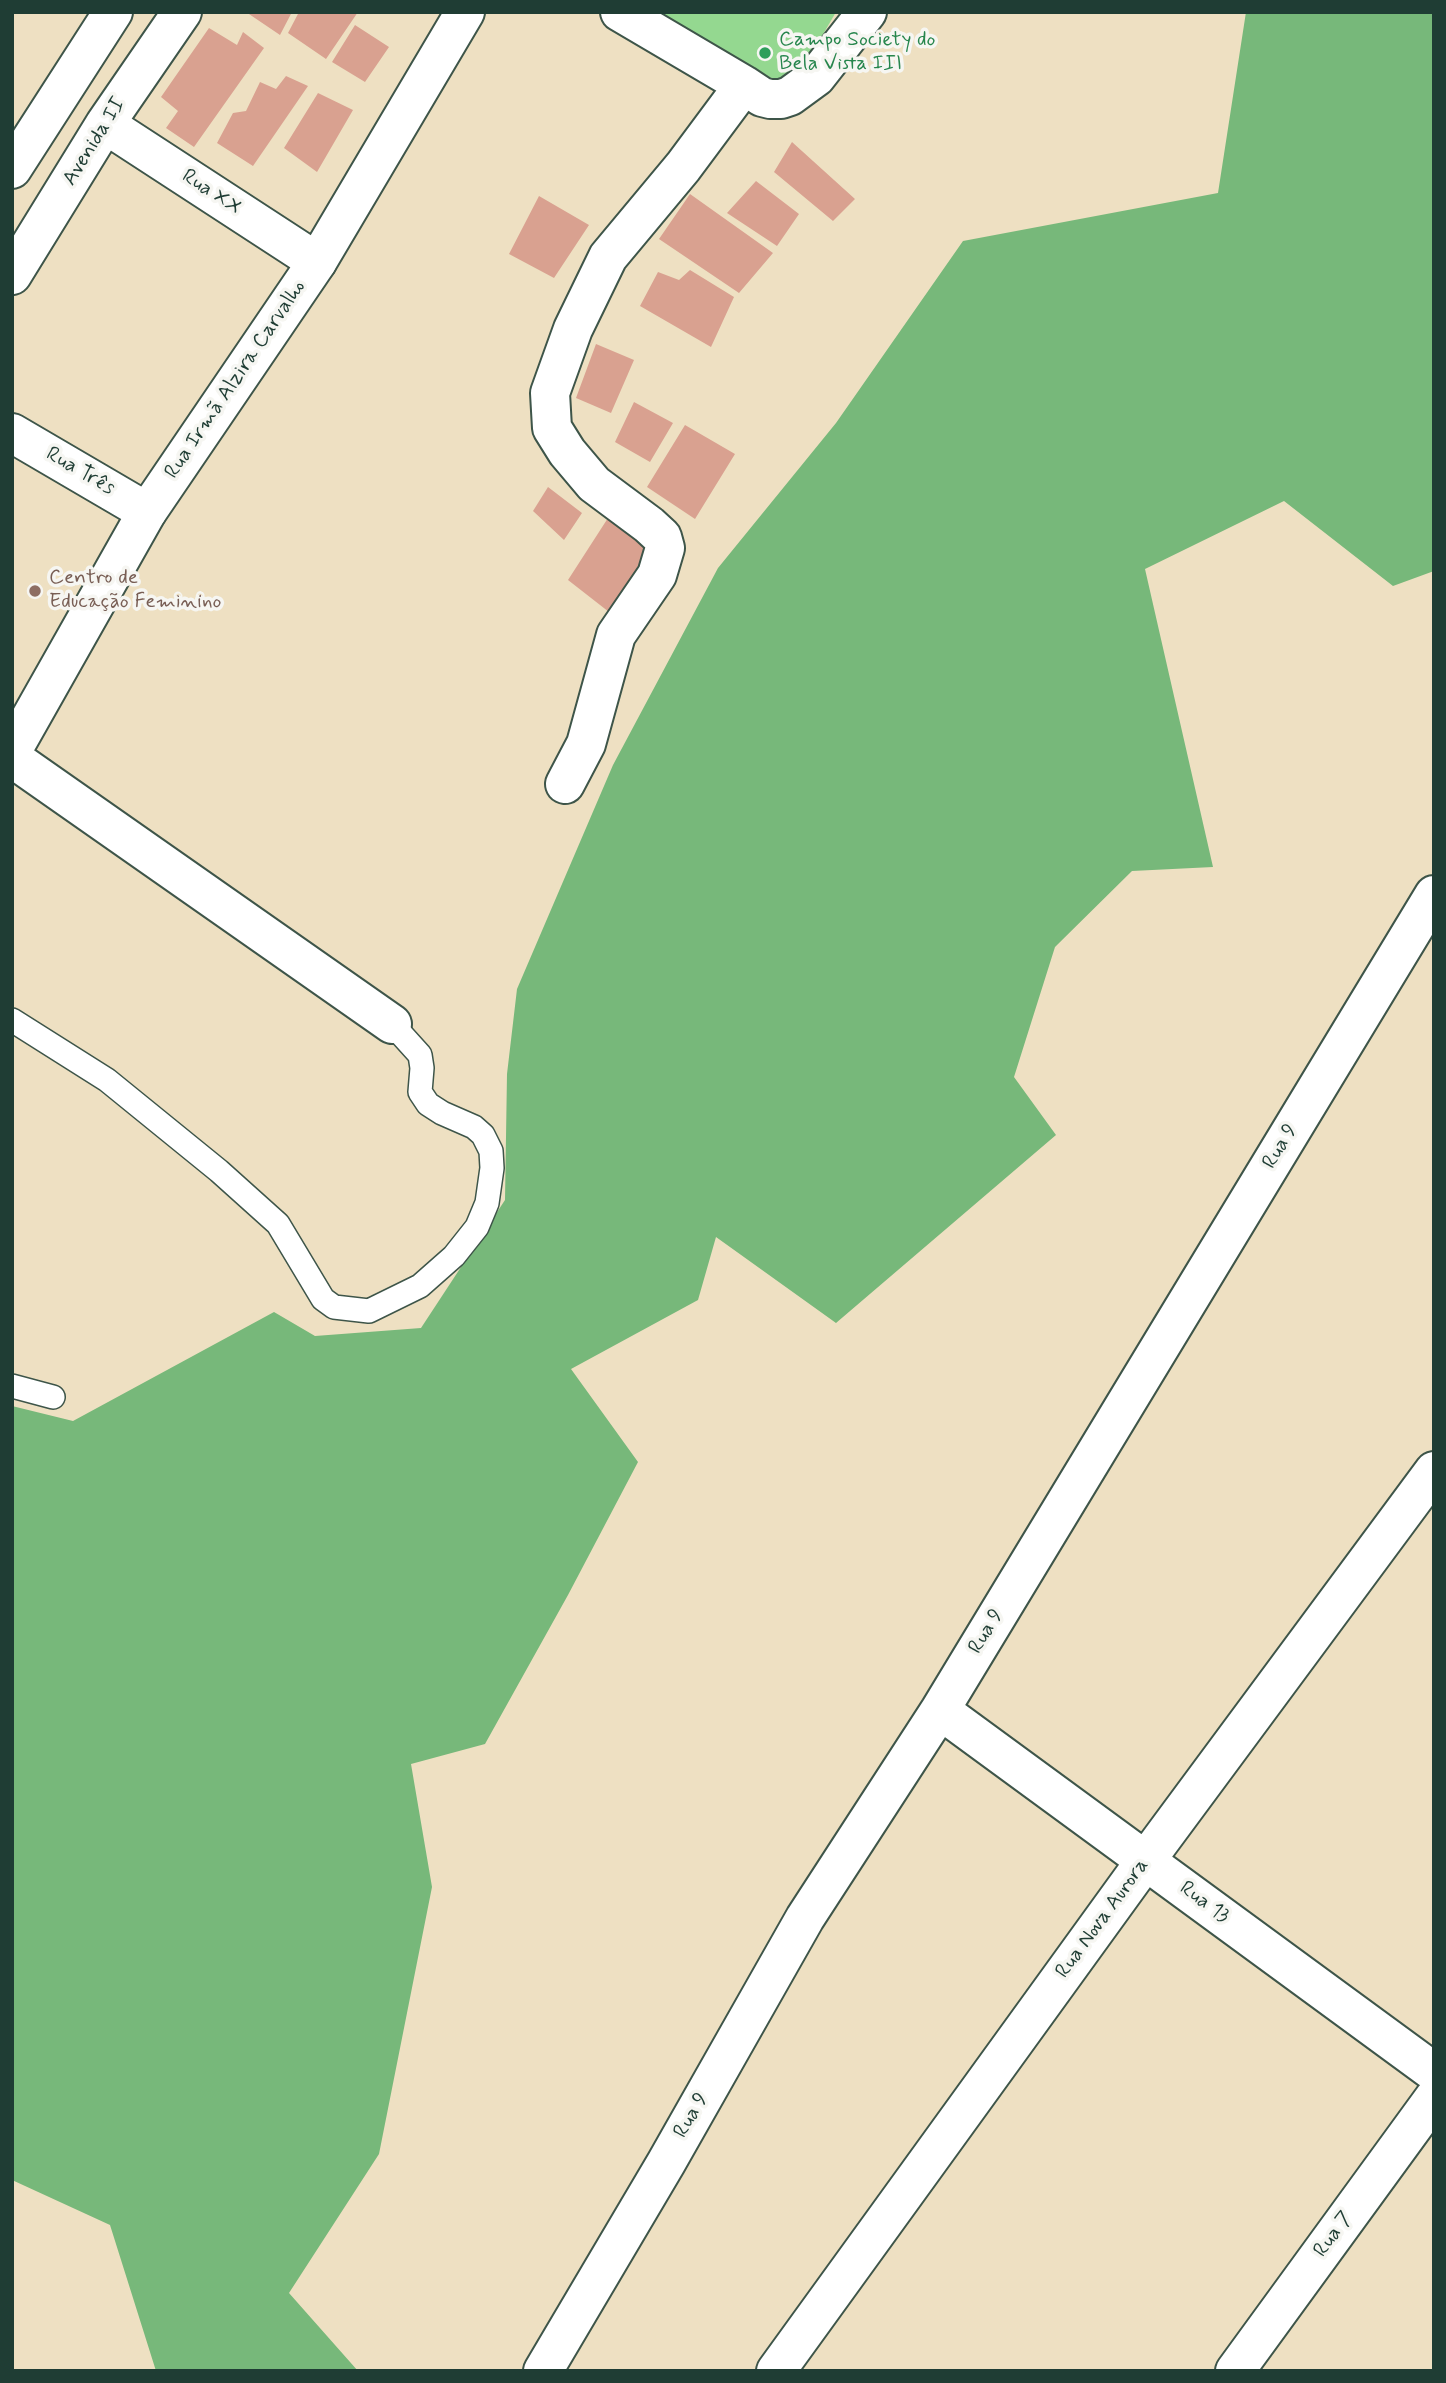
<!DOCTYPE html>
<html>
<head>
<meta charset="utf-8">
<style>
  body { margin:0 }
  #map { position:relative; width:1446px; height:2383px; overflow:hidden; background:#eee0c2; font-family:Mynerve,sans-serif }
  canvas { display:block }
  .frame { position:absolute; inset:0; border:14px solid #1f3d34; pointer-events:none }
</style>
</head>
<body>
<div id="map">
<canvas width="1446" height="2383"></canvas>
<div class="frame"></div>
</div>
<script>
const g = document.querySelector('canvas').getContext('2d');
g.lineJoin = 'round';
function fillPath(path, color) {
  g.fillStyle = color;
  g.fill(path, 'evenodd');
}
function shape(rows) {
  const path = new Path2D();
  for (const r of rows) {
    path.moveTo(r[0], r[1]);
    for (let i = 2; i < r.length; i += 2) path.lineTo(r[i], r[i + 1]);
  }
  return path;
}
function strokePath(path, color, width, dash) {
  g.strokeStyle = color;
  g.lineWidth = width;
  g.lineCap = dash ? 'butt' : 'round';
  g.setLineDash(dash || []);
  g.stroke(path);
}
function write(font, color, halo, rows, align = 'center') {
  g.font = font + ' Mynerve,sans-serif';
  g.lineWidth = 7;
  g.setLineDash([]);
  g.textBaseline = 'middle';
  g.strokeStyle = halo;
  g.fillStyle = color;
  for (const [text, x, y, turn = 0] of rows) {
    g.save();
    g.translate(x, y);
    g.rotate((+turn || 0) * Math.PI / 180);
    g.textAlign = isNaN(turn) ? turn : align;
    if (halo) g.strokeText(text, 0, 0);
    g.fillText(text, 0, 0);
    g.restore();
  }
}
const green = shape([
  [648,12,836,12,789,93]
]);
const forest = shape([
  [1246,12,1434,12,1434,571,1393,586,1284,501,1145,569,1213,867,1132,871,1055,947,1014,1077,1056,1135,836,1323,716,1237,698,1300,571,1369,638,1462,568,1595,485,1744,411,1764,432,1887,379,2154,289,2293,358,2371,156,2371,110,2225,12,2180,12,1406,73,1421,274,1312,315,1336,421,1328,505,1200,507,1074,517,989,613,765,718,568,836,423,963,241,1218,193]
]);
const building = shape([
  [246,12,292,12,280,35],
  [299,12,358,12,326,59,288,33],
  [355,25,389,47,365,82,332,62],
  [209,28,237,45,243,32,264,48,194,147,166,128,178,111,161,97],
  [286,76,308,86,253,166,217,143,233,113,246,111,260,82,276,89],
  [318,93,353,110,317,172,284,148],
  [792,142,855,199,833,221,774,172],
  [756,181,799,214,777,246,727,213],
  [690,194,773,253,739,293,659,239],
  [539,196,589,225,554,278,509,254],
  [690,270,734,297,711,347,640,306,658,272,679,280],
  [596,344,634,360,611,413,576,398],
  [634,402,673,423,650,462,615,442],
  [685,425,735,454,695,519,647,487],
  [548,487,582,513,564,540,533,511],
  [608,518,654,552,609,612,568,580]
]);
const service = shape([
  [12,1020,107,1080,219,1171,278,1224,323,1299,334,1307,369,1311,420,1286,454,1256,477,1227,487,1203,492,1168,491,1151,483,1135,474,1127,442,1113,428,1104,420,1092,422,1068,420,1055,392,1024],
  [12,1386,53,1397]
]);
const minor = shape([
  [620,12,744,85],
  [105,124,317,262],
  [12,169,113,12],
  [12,275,105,124,182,12],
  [12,433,147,512],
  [12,758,392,1024],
  [565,784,586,744,616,635,657,575,665,548,662,537,649,525,594,484,567,452,552,428,550,393,573,329,608,257,683,167,744,85,762,97,770,99,781,99,790,96,816,77,867,12],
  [940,1710,1434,2072],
  [543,2371,666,2163,805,1918,940,1710,1434,895],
  [776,2371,1146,1860,1434,1471],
  [1235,2371,1434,2098]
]);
const tertiary = shape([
  [12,751,147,512,317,262,465,12]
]);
const markers = [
  [765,53,7,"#2e9e5b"],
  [35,591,7,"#8d6e63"]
];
const leisureNames = [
  ["Campo Society do",779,41],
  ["Bela Vista III",779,65]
];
const streetNames = [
  ["Avenida II",95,142,-58],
  ["Rua XX",211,193,33],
  ["Rua Irmã Alzira Carvalho",236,380,-56],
  ["Rua Três",80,472,30],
  ["Rua 9",1281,1147,-59],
  ["Rua 9",987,1632,-59],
  ["Rua 13",1204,1903,36],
  ["Rua Nova Aurora",1103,1919,-54],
  ["Rua 9",692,2116,-60],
  ["Rua 7",1334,2235,-54]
];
const educationNames = [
  ["Centro de",49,579],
  ["Educação Feminino",49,603]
];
fillPath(green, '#94d890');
fillPath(forest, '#77b87a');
fillPath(building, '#d9a190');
strokePath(service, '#3e5549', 26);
strokePath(minor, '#3e5549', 42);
strokePath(tertiary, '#3e5549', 42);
strokePath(service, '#fff', 23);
strokePath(minor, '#fff', 38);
strokePath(tertiary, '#fff', 38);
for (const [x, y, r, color] of markers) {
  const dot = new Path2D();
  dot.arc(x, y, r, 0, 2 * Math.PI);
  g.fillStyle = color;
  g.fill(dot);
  strokePath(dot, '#f6f6f2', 2.5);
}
write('21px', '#27864d', '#f6f6f2', leisureNames, 'left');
write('21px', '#1f3d34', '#f6f6f2', streetNames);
write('21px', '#785e54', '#f6f6f2', educationNames, 'left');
</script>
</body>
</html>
